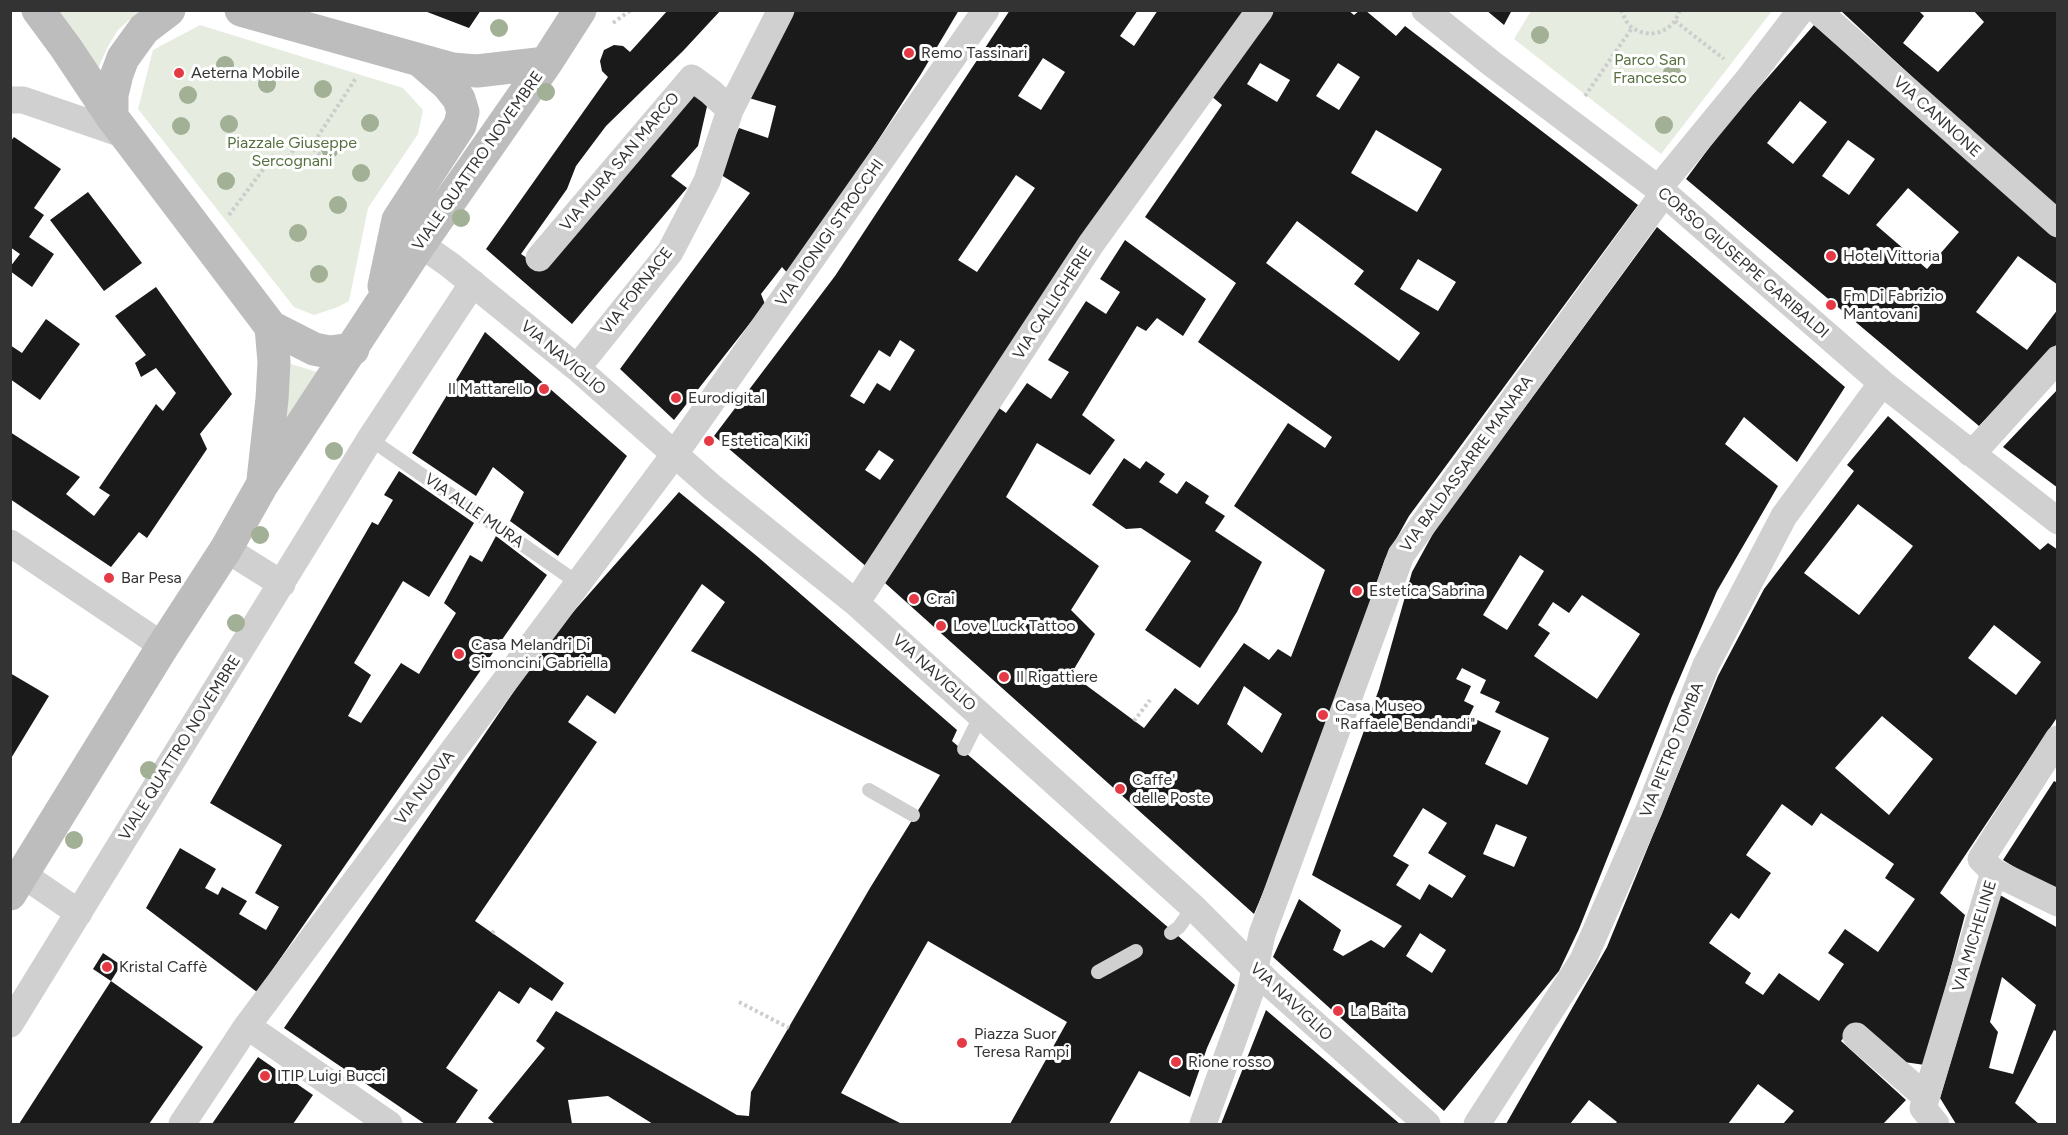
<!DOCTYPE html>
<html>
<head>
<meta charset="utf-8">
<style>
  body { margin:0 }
  #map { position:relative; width:2068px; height:1135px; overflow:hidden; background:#fff; font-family:Figtree,sans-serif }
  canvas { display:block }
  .frame { position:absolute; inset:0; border:12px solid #333; pointer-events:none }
</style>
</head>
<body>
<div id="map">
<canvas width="2068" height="1135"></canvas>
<div class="frame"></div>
</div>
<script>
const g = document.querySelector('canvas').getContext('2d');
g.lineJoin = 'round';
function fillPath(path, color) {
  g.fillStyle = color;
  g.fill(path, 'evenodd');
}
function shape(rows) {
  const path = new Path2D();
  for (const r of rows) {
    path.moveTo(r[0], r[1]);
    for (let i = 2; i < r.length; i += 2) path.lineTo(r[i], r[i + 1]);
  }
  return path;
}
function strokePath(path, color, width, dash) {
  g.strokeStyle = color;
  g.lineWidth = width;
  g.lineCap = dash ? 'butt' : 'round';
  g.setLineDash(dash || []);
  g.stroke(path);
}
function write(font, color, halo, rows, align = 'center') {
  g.font = font + ' Figtree,sans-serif';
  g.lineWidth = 6;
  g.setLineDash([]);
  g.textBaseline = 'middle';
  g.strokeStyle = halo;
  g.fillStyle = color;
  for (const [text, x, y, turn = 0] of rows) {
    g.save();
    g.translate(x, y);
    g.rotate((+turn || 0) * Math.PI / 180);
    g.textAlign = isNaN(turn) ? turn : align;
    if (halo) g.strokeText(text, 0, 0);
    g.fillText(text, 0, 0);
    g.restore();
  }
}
const green = shape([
  [58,11,144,10,144,11,129,20,118,30,107,48,97,71],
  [1531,11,1531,10,1772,11,1661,154,1514,39],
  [200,25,403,88,423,110,418,134,368,208,349,301,338,307,314,315,294,307,138,109,153,50],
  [284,359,291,364,317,372,278,434]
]);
const building = shape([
  [422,10,481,10,469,28],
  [668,10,721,10,683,51,606,126,576,166,567,189,521,254,539,266,692,88,708,102,698,146,671,176,687,188,572,324,486,249,608,77,602,71,600,61,604,50,614,45,623,46,630,52],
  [794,10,959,10,921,74,790,276,782,267,761,294,765,304,674,420,620,369,750,193,718,173,739,128,768,138,776,106,749,98,760,58],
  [1010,10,1138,10,1120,36,1134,46,1158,10,1244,10,868,568,714,436,835,276],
  [1043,58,1065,72,1041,110,1018,96],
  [1016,175,1035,188,977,272,958,260],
  [900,340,915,350,890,391,877,383,864,404,850,396,879,350,890,357],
  [879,450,894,460,880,480,865,470],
  [1274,10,1348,10,1354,15,1360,10,1365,10,1396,36,1405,26,1638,205,1409,516,1385,559,1300,805,1254,914,885,583,999,408,1006,413,1027,383,1051,399,1069,372,1048,360,1086,301,1106,314,1120,292,1100,279,1125,240,1206,299,1183,336,1157,318,1146,331,1137,326,1082,415,1115,440,1090,475,1037,443,1006,497,1099,566,1071,610,1095,634,1071,674,1144,728,1175,688,1198,705,1244,643,1269,660,1278,649,1291,657,1325,570,1234,506,1288,423,1325,448,1332,437,1198,342,1236,283,1145,217,1222,105,1210,95],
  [1260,63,1290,80,1277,102,1247,84],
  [1338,63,1360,77,1339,110,1316,96],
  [1376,130,1442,169,1417,212,1351,173],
  [1297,221,1364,271,1354,284,1420,333,1399,361,1266,263],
  [1418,259,1456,282,1438,311,1400,289],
  [1244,686,1282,714,1262,753,1227,724],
  [1486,10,1512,10,1504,25],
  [1840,10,1918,10,1924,16,1903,43,1938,72,1984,22,1973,10,2058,10,2058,212],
  [1814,25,2058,238,2058,285,2018,256,1976,312,2027,350,2058,309,2058,343,1979,426,1686,179,1726,125],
  [1800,101,1827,122,1793,164,1767,143],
  [1848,140,1875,159,1849,195,1822,176],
  [1908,188,1959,232,1927,269,1876,225],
  [14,137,61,169,34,208,44,215,29,237,54,254,32,287,10,271,10,267,20,254,10,247,10,142],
  [88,192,142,263,104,291,50,220],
  [1657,227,1845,387,1797,462,1744,417,1725,444,1778,486,1717,591,1672,696,1579,929,1559,971,1444,1111,1273,957,1299,899,1341,930,1333,950,1343,956,1371,940,1384,948,1402,926,1312,875,1379,689,1412,572,1435,530],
  [1520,555,1544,571,1507,630,1483,615],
  [1582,595,1640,634,1597,699,1534,656,1550,633,1538,625,1553,602,1569,613],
  [1462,668,1486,680,1480,693,1500,702,1495,712,1549,738,1527,785,1485,764,1501,731,1469,716,1474,706,1464,701,1471,686,1456,679],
  [1423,808,1447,823,1428,853,1466,876,1452,898,1429,884,1420,900,1396,885,1409,865,1393,856],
  [1496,824,1527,837,1514,867,1483,854],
  [1420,933,1446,950,1432,973,1406,956],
  [156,287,232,394,200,434,207,449,147,538,139,532,111,567,10,499,10,432,80,477,66,494,94,516,110,495,99,488,156,404,163,411,176,393,156,368,141,377,135,363,146,355,115,316],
  [46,319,80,344,40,400,10,379,10,345,22,353],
  [485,332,627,456,558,556,510,521,524,492,493,467,476,496,412,453],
  [2058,389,2058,488,2003,447],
  [1888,416,2040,550,2048,543,2058,550,2058,716,1940,893,1965,915,1925,1065,1897,1061,1855,1023,1841,1041,1906,1100,1883,1124,1783,1124,1794,1111,1758,1084,1728,1124,1615,1124,1617,1122,1589,1100,1570,1124,1506,1124,1607,947,1718,676,1764,589,1854,471,1847,465],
  [1858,504,1913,546,1859,615,1804,573],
  [1994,625,2041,662,2016,695,1968,658],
  [1882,716,1933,759,1889,815,1835,768],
  [1782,804,1812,826,1821,813,1894,864,1885,878,1915,899,1878,952,1845,929,1828,953,1844,964,1819,1001,1779,973,1763,995,1745,983,1751,973,1709,943,1731,913,1739,919,1771,873,1746,855],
  [1124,458,1140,469,1146,461,1165,474,1159,482,1177,494,1186,481,1209,496,1205,503,1225,516,1215,531,1262,562,1237,612,1200,668,1145,630,1191,561,1141,528,1126,529,1092,505],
  [399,471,474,523,429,597,403,581,354,663,371,675,348,716,361,723,401,663,419,674,456,613,444,603,470,555,482,562,496,536,547,575,257,992,146,908,180,848,216,869,205,888,218,895,222,887,247,901,239,914,266,930,279,907,255,893,282,845,210,803,372,522,378,525,393,500,384,495],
  [679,492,758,557,957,730,952,741,1235,985,1207,1048,1190,1097,1139,1071,1109,1124,1010,1124,1067,1022,928,941,841,1093,902,1124,653,1124,608,1096,568,1100,572,1124,495,1124,488,1118,545,1048,536,1041,556,1011,737,1115,749,1116,751,1092,870,888,940,775,691,651,725,602,702,584,615,714,587,695,568,722,597,742,475,921,564,983,552,1001,530,987,519,1004,499,991,446,1068,478,1090,455,1124,425,1124,284,1028,551,637],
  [10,673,49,696,10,760],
  [2054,781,2058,783,2058,894,2003,860],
  [2000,895,2058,928,2058,1032,2054,1030,2015,1103,2039,1124,1956,1124,1940,1098],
  [2002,977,2036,1005,2013,1074,1989,1068,1998,1032,1990,1022],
  [103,953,121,965,111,981,93,969],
  [111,981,203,1047,149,1124,19,1124],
  [1266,1010,1400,1124,1221,1124],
  [258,1057,313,1095,293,1124,212,1124]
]);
const path = shape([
  [1621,10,1626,21,1632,28,1641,32,1650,34,1660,32,1668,28,1675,21,1680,10],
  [1675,21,1724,59],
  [613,23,631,10],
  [1585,96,1632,28],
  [320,155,311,147,356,78],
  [229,215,274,155,283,164,302,139,311,147],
  [1134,721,1150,700],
  [492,933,495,930],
  [739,1002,789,1028]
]);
const service = shape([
  [370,439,578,583],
  [964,749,981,715],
  [869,790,913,815],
  [1171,933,1179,927,1193,907],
  [1098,972,1136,951]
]);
const minor = shape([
  [1425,10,1491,63,1664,193,1882,383,2058,521],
  [1817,10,2058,224],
  [10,100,23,100,125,135],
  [1658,189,1750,77,1801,10],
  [420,244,450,265,577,368,713,488,856,603,1193,907,1271,985,1427,1124],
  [539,258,692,78,711,92,730,110,781,10],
  [577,368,670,252,707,181,730,110],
  [1970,453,1981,444,2058,359],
  [10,543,163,646],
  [226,549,282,584],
  [856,603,1091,244,1260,10],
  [1994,872,2058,903],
  [22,874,79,913],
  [10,1024,370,439,473,283],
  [247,1026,389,1124],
  [1856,1036,1926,1097],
  [182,1124,247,1026,674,455,986,10],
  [1203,1124,1250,993,1262,934,1401,555,1664,193],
  [1477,1124,1583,960,1649,810,1706,665,1784,516,1882,383],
  [1936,1124,1923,1108,1994,872,1981,859,2058,739]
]);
const secondary = shape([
  [38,10,66,48,112,117,271,327,314,349,329,352,353,349],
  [241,10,452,69,477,71,546,63],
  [112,117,112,95,117,74,123,58,144,29,169,10],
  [384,286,398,220,460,125,463,112,459,99,447,84,422,62],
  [263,480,272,399,274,362,271,327],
  [10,894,163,646,226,549,262,485,420,244,546,63,580,10]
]);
const trees = [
  [499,28],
  [1540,35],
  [225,65],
  [1672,73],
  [267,84],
  [323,89],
  [546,92],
  [188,95],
  [370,123],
  [229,124],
  [1664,125],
  [181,126],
  [330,149],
  [361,173],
  [226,181],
  [338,205],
  [461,218],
  [298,233],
  [319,274],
  [334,451],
  [260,535],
  [236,623],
  [149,770],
  [74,840]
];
const markers = [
  [909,53,6,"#e63946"],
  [179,73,6,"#e63946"],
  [1831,256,6,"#e63946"],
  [1831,305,6,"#e63946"],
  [544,389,6,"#e63946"],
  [676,398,6,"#e63946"],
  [709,441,6,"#e63946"],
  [109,578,6,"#e63946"],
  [1357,591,6,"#e63946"],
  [914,599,6,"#e63946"],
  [941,626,6,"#e63946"],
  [459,654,6,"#e63946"],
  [1004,677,6,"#e63946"],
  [1323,715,6,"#e63946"],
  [1120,789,6,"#e63946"],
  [107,967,6,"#e63946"],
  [1338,1011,6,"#e63946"],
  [962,1043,6,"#e63946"],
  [1176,1062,6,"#e63946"],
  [265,1076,6,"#e63946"]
];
const poiNames = [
  ["Remo Tassinari",921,53],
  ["Aeterna Mobile",191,73],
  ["Hotel Vittoria",1843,256],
  ["Fm Di Fabrizio",1843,296],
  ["Mantovani",1843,314],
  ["Il Mattarello",532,389,"right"],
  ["Eurodigital",688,398],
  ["Estetica Kiki",721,441],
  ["Bar Pesa",121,578],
  ["Estetica Sabrina",1369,591],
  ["Crai",926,599],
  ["Love Luck Tattoo",953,626],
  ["Casa Melandri Di",471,645],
  ["Simoncini Gabriella",471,663],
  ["Il Rigattiere",1016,677],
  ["Casa Museo",1335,706],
  ["\"Raffaele Bendandi\"",1335,724],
  ["Caffe'",1132,780],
  ["delle Poste",1132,798],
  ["Kristal Caffè",119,967],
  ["La Baita",1350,1011],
  ["Piazza Suor",974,1034],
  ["Teresa Rampi",974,1052],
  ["Rione rosso",1188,1062],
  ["ITIP Luigi Bucci",277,1076]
];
const parkNames = [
  ["Parco San",1650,60],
  ["Francesco",1650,78],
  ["Piazzale Giuseppe",292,143],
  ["Sercognani",292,161]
];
const streetNames = [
  ["VIA CANNONE",1937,117,42],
  ["VIALE QUATTRO NOVEMBRE",478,161,-55],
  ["VIA MURA SAN MARCO",620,162,-50],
  ["VIA DIONIGI STROCCHI",830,233,-55],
  ["CORSO GIUSEPPE GARIBALDI",1743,263,41],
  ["VIA FORNACE",637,291,-52],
  ["VIA CALLIGHERIE",1053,303,-57],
  ["VIA NAVIGLIO",563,358,40],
  ["VIA BALDASSARRE MANARA",1467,464,-54],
  ["VIA ALLE MURA",474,511,35],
  ["VIA NAVIGLIO",934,673,42],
  ["VIALE QUATTRO NOVEMBRE",180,748,-58],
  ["VIA PIETRO TOMBA",1672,750,-68],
  ["VIA NUOVA",425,788,-53],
  ["VIA MICHELINE",1975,936,-73],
  ["VIA NAVIGLIO",1291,1002,43]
];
fillPath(green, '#e6ecdf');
fillPath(building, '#1a1a1a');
strokePath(path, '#cdcdcd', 4, [3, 3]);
strokePath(service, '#d0d0d0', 14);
strokePath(minor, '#d0d0d0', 27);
strokePath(secondary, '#bdbdbd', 33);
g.fillStyle = '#a2b095';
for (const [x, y] of trees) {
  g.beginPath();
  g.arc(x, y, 9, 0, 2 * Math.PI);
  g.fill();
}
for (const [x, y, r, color] of markers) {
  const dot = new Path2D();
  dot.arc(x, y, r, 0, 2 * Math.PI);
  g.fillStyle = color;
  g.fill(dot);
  strokePath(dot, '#fff', 2);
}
write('16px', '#333', '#fff', poiNames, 'left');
write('16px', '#56703f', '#fff', parkNames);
write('16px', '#333', '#fff', streetNames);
</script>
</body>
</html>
